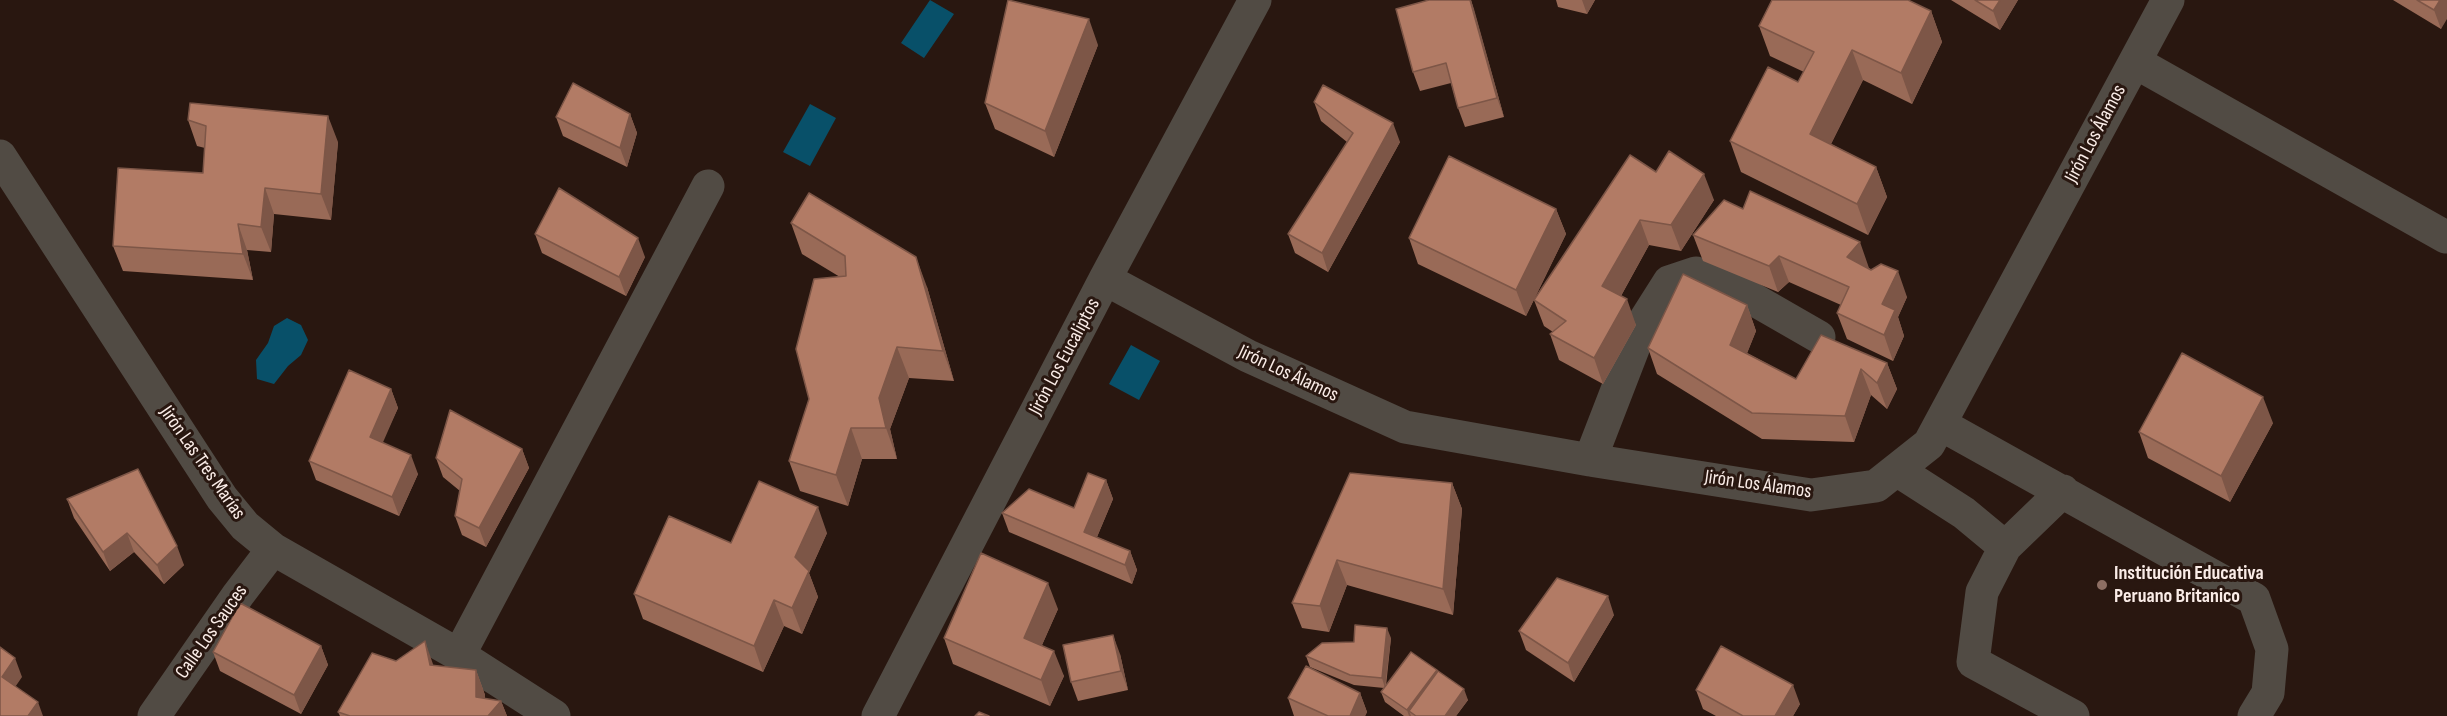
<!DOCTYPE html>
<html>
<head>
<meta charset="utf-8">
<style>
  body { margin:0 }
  canvas { display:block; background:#291710 }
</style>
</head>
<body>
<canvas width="2447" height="716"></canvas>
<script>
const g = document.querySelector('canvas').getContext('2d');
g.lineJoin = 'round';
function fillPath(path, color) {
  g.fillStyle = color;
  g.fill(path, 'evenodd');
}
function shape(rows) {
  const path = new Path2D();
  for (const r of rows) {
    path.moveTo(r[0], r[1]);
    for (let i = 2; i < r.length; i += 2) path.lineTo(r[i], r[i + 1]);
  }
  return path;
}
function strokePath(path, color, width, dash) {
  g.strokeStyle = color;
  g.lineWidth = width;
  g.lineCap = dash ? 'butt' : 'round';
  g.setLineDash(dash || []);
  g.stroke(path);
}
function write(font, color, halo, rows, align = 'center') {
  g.font = font + ' "Sofia Sans Condensed",sans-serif';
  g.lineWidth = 6;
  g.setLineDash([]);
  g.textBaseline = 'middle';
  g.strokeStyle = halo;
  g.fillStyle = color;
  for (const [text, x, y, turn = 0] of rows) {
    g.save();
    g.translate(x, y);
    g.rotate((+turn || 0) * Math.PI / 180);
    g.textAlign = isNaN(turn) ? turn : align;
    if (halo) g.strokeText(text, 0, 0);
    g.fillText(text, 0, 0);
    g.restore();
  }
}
const water = shape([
  [930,0,954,14,924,58,901,43],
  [810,104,836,118,810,166,783,152],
  [287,318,301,325,308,340,301,355,288,366,274,384,257,379,256,360,268,343,274,326],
  [1131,345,1160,361,1139,400,1109,384]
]);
const minor = shape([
  [2135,62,2446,237],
  [0,156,222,498,245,526,273,549,459,655,554,716],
  [1105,279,1248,356,1405,427,1590,460,1811,495,1876,486,1929,444,2168,0],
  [1940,424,2254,599,2272,649,2268,693,2254,716],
  [1590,460,1643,323,1669,282,1696,273,1739,291,1819,337],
  [1897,470,1964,513,2005,547],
  [2063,491,2005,547,1982,592,1973,662,2073,716],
  [459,655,708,186],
  [154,716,238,595,273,549],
  [878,716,1105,279,1255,0]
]);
const wall = shape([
  [1429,0,1471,0,1504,117,1465,127,1458,108,1451,83,1420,91,1413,72],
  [1556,0,1595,0,1587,14,1558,7],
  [1951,0,2018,0,2000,30],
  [2393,0,2447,0,2441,29],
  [1931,11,1942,42,1912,104,1863,80,1831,144,1876,167,1887,197,1868,235,1741,172,1730,141,1798,82,1804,72,1770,56,1759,26],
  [1098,45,1054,157,995,129,985,103],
  [1314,102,1400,142,1328,272,1295,253,1288,234,1347,142,1321,121],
  [630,114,637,133,627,167,563,136,556,117],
  [188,120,338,142,331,220,274,214,271,252,247,250,253,280,123,271,113,246,203,173,205,148,197,146],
  [1656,172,1714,200,1681,251,1649,245,1621,296,1636,325,1603,384,1559,360,1550,334,1553,332,1544,326,1534,300],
  [1556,209,1566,234,1526,316,1418,264,1409,238],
  [791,223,927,287,954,381,909,378,890,429,897,459,862,459,848,506,800,491,789,461,809,399,840,277,802,254],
  [535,234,645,257,626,296,542,253],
  [1693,235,1869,268,1907,297,1898,317,1904,336,1893,361,1847,339,1837,313,1841,305,1789,282,1778,292,1703,261],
  [1747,305,1756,331,1747,353,1796,379,1887,363,1897,389,1887,409,1871,395,1854,442,1762,439,1657,374,1648,348],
  [391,389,398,408,382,442,418,474,399,516,316,480,309,461],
  [2273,423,2230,502,2148,458,2139,432],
  [522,449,529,468,486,547,462,535,455,516,460,491,443,477,436,458],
  [1350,473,1452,483,1462,509,1453,615,1347,585,1329,632,1302,628,1292,603],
  [1106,480,1113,499,1097,537,1130,551,1137,570,1132,584,1009,532,1002,513,1074,508],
  [67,499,184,565,164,584,134,552,110,571,74,518],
  [827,533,809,573,818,597,802,634,784,626,763,672,643,619,634,594,731,543],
  [1058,609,1042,645,1064,676,1050,706,953,664,944,638],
  [1614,615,1574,682,1526,650,1519,631],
  [1391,638,1386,686,1437,670,1437,672,1468,700,1456,716,1404,716,1385,702,1381,692,1384,688,1354,685,1310,667,1306,656,1354,642],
  [321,646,328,665,301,714,220,671,213,652],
  [1120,654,1128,690,1078,701,1071,682],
  [396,661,434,666,476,670,485,695,485,699,501,701,507,716,340,716,338,712],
  [1696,690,1800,704,1793,716,1716,716,1703,709],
  [1360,693,1367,712,1365,716,1294,716,1288,698]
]);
const shadedWall = shape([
  [1470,0,1471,0,1474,9,1504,117,1497,98],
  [1582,0,1595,0,1587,14],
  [2000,0,2018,0,2000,30,1993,11],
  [2440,0,2447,0,2447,19,2441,29,2434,10],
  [1931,11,1942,42,1912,104,1901,73],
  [1089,19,1098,45,1054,157,1045,131],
  [1852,50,1863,80,1821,164,1810,134],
  [630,114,637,133,627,167,620,148],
  [328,116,338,142,331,220,321,194],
  [1393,123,1400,142,1328,272,1322,253],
  [1876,167,1887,197,1868,235,1857,204],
  [1704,174,1714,200,1681,251,1671,225],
  [265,188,274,214,271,252,261,227],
  [1556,209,1566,234,1526,316,1516,290],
  [1640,220,1649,245,1612,312,1602,286],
  [238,224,247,250,253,280,243,254],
  [638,238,645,257,626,296,619,277],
  [1860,242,1869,268,1857,283,1847,257],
  [1779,256,1789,282,1778,292,1769,266],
  [916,257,927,287,954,381,943,351],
  [1898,271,1907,297,1898,317,1904,336,1893,361,1884,335,1882,304],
  [1627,299,1636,325,1603,384,1594,358],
  [1747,305,1756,331,1740,371,1730,345],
  [897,347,909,378,890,429,897,459,886,428,879,398],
  [1887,363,1897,389,1887,409,1877,383],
  [1861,369,1871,395,1854,442,1845,416],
  [391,389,398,408,377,456,370,437],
  [2263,397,2273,423,2230,502,2221,476],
  [851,428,862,459,848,506,836,475],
  [522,449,529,468,486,547,479,528],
  [411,455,418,474,399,516,392,497],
  [1106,480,1113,499,1091,551,1084,532],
  [1452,483,1462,509,1453,615,1443,589],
  [818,507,827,533,809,573,818,597,802,634,792,608,795,557],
  [127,533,134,552,110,571,103,552],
  [177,546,184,565,164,584,157,565],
  [1130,551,1137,570,1132,584,1125,565],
  [1337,560,1347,585,1329,632,1320,606],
  [1048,583,1058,609,1034,663,1024,638],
  [1608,596,1614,615,1574,682,1568,663],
  [774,600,784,626,763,672,754,646],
  [1387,628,1391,638,1385,688,1382,678],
  [1113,635,1120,654,1128,690,1121,671],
  [425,641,434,667,430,665],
  [321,646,328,665,301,714,294,695],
  [1054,651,1064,676,1050,706,1041,680],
  [15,658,22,677,9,696,2,677],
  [476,670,485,695,485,716,476,697],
  [1437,670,1440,680,1409,711,1411,716,1409,716,1407,710],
  [1793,685,1800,704,1793,716,1775,716],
  [1464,689,1468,700,1456,716,1445,716],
  [1360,693,1367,712,1365,716,1350,716],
  [501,701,507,716,488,716],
  [38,702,43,716,28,716]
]);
const building = shape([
  [1008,0,1089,19,1045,131,985,103,1008,0],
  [1429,0,1470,0,1497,98,1458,108,1446,63,1413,72,1396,9,1429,0],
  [1772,0,1908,0,1931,11,1901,73,1852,50,1810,134,1876,167,1857,204,1730,141,1768,67,1798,82,1814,52,1759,26,1772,0],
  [1975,0,2000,0,1993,11,1975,0],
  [2417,0,2440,0,2434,10,2417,0],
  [573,83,630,114,620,148,556,117,573,83],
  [1323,85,1393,123,1322,253,1288,234,1353,133,1314,102,1323,85],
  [190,103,328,116,321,194,265,188,261,227,238,224,243,254,113,246,118,168,203,173,206,126,188,120,190,103],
  [1669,151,1704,174,1671,225,1640,220,1602,286,1627,299,1594,358,1550,334,1566,321,1534,300,1630,155,1656,172,1669,151],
  [1449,156,1556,209,1516,290,1409,238,1449,156],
  [559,188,638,238,619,277,535,234,559,188],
  [1750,191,1860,242,1847,257,1871,270,1881,264,1898,271,1882,304,1895,310,1884,335,1837,313,1849,287,1779,256,1769,266,1693,235,1724,200,1743,209,1750,191],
  [809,193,916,257,943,351,897,347,879,398,886,428,851,428,836,475,789,461,809,399,796,349,814,279,846,276,845,256,791,223,809,193],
  [1683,274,1747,305,1730,345,1796,379,1821,335,1887,363,1877,383,1861,369,1845,416,1752,413,1648,348,1683,274],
  [2182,353,2263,397,2221,476,2139,432,2182,353],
  [349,370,391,389,370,437,411,455,392,497,309,461,349,370],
  [450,410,522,449,479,528,455,516,462,479,436,458,450,410],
  [138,469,177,546,157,565,127,533,103,552,67,499,138,469],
  [1088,473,1106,480,1084,532,1130,551,1125,565,1002,513,1029,489,1074,508,1088,473],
  [1350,473,1452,483,1443,589,1337,560,1320,606,1292,603,1350,473],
  [759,481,818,507,795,557,809,571,792,608,774,600,754,646,634,594,669,516,731,543,759,481],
  [981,553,1048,583,1024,638,1054,651,1041,680,944,638,981,553],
  [1557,578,1608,596,1568,663,1519,631,1557,578],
  [240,603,321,646,294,695,213,652,240,603],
  [1355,625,1387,628,1382,678,1350,675,1306,656,1322,643,1354,642,1355,625],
  [1113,635,1121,671,1071,682,1063,645,1113,635],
  [425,641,430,665,476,670,476,697,501,701,488,716,350,716,338,712,372,653,396,661,425,641],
  [1721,646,1793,685,1775,716,1743,716,1696,690,1721,646],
  [0,647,15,658,2,677,38,702,28,716,0,716,0,647],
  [1411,652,1437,670,1407,710,1381,692,1411,652],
  [1306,666,1360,693,1350,716,1328,716,1288,698,1306,666],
  [1438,671,1464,689,1445,716,1416,716,1409,711,1438,671],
  [979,712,989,716,975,716,979,712]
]);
const markers = [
  [2102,585,6,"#8d6e63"]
];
const streetNames = [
  ["Jirón Los Álamos",2096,134,-62],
  ["Jirón Los Eucaliptos",1065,357,-62],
  ["Jirón Los Álamos",1288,374,25],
  ["Jirón Las Tres Marías",202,463,55],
  ["Jirón Los Álamos",1758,485,8],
  ["Calle Los Sauces",212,632,-55]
];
const poiNames = [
  ["Institución Educativa",2114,574],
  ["Peruano Britanico",2114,597]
];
fillPath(water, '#085069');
strokePath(minor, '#514b44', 33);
fillPath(wall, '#996a57');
fillPath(shadedWall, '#7d5647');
fillPath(building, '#b27b65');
strokePath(building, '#7d5647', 1.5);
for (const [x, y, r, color] of markers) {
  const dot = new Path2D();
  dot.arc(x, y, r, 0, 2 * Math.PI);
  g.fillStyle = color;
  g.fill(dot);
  strokePath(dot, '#291710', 2);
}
write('20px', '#faece7', '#291710', streetNames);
write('bold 20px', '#faece7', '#291710', poiNames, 'left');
</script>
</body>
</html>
